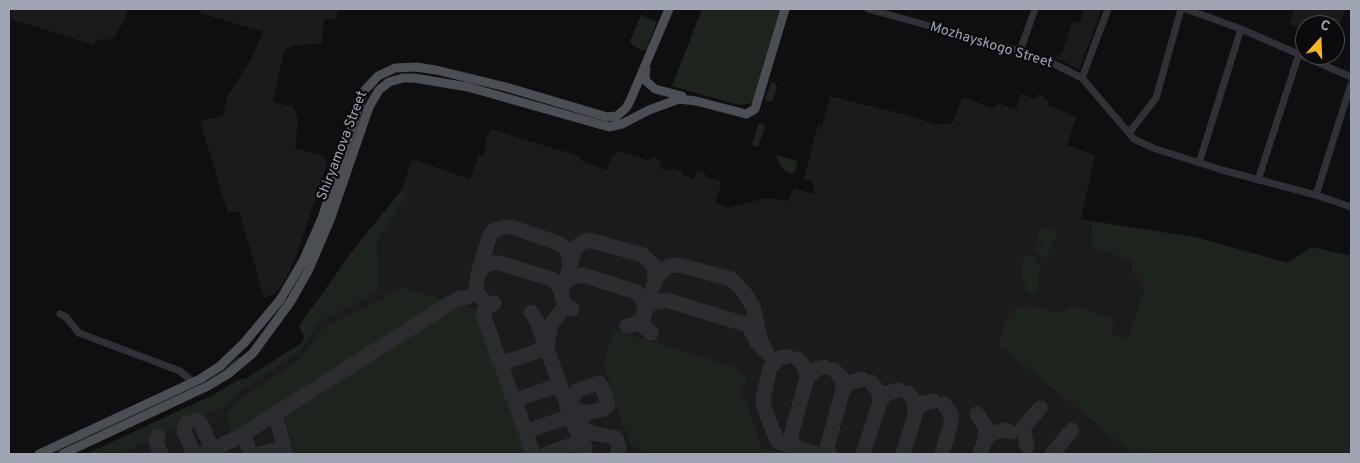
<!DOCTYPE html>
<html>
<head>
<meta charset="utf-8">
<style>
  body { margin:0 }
  #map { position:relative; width:1360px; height:463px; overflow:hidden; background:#0f0f11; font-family:Overpass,sans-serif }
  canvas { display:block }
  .frame { position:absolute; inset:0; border:10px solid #a0a5b3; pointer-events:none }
  .north { position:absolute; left:1295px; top:15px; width:50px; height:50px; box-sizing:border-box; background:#0b0a0c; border:1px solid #47484f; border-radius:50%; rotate:20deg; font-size:14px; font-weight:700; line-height:20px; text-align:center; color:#a0a5b3 }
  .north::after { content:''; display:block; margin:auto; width:18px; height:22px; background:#fab51f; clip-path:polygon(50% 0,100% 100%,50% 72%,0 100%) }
</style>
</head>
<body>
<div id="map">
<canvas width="1360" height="463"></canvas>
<div class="frame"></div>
<div class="north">С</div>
</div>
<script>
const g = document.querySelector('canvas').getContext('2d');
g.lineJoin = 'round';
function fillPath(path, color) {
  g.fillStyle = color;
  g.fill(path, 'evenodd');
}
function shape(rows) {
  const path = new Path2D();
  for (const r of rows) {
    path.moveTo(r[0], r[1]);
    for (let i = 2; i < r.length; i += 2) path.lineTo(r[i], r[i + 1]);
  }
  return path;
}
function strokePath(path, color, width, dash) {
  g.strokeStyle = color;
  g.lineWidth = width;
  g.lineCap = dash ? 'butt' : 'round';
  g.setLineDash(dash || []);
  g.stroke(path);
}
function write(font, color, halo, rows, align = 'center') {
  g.font = font + ' Overpass,sans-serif';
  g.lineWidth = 4.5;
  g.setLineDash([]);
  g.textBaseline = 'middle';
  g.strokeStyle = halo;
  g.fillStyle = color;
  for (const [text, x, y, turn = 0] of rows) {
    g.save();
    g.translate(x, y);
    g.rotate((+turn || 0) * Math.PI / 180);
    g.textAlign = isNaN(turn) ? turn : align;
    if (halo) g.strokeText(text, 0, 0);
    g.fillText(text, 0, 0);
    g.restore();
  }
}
const built = shape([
  [11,9,128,9,123,23,113,39,102,40,96,39,94,45,11,19],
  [202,9,338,9,335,20,324,18,322,43,292,46,284,51,273,102,293,107,298,120,295,148,322,156,327,164,297,254,287,277,275,294,264,297,239,211,228,213,200,121,223,116,227,97,254,54,263,32,200,13],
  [1084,9,1102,9,1079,70,1055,57,1062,53,1072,22,1079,24],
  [1295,9,1345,9,1335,40,1335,25,1305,25,1305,31,1290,24],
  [1021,94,1036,99,1038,94,1044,96,1043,98,1049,100,1047,105,1069,113,1076,118,1067,145,1095,155,1081,219,1195,237,1288,263,1311,247,1351,256,1351,454,86,454,215,394,236,381,245,379,302,343,304,337,299,326,354,249,401,191,412,159,470,179,479,155,483,156,487,142,485,141,488,132,490,133,491,129,569,153,580,157,582,161,607,170,612,156,618,151,650,161,652,157,661,160,659,168,670,171,672,168,677,169,682,171,682,175,693,179,697,171,706,174,706,177,722,182,715,202,728,208,762,199,777,199,788,201,794,188,813,194,814,189,812,181,804,178,818,125,822,126,830,96,911,116,937,125,938,123,943,124,946,123,952,124,962,99,965,98,992,108,999,104,1016,109]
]);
const green = shape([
  [702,9,782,9,754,101,749,104,738,105,672,86],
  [641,15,657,22,646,49,643,51,633,46,630,41],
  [771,82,775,83,777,87,773,100,769,102,766,101,765,99],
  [759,123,764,124,765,127,758,147,752,145],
  [775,155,798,161,794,174,787,172,781,166],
  [401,191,408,193,377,242,378,292,319,322,299,352,239,392,222,408,119,454,86,454,215,394,236,381,245,379,302,343,304,337,299,326,354,249],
  [1092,222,1195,237,1288,263,1311,247,1351,256,1351,454,1149,454,1141,448,1136,454,1133,454,1007,351,999,347,1003,329,1010,313,1018,307,1027,305,1035,306,1057,313,1064,311,1070,305,1110,318,1113,321,1111,334,1128,339,1145,287,1131,270,1134,261,1091,247],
  [1046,227,1055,231,1057,234,1047,257,1044,258,1034,250,1036,245,1044,247,1044,243,1037,241,1040,230],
  [1030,255,1035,257,1040,267,1036,292,1033,294,1025,289,1021,267,1023,259,1026,256],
  [400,287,443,300,236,432,231,430,226,416,235,403,299,360,322,330,329,324,383,298],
  [458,304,475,309,526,454,295,454,285,417],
  [615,330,732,366,745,377,747,381,741,388,741,396,747,403,761,447,786,454,650,454,631,445,616,406,604,365,607,350],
  [239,356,242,358,226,372,169,402,54,454,46,454,224,368]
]);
const taxiway = shape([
  [479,270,490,235,493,231,504,227,511,227,558,243,567,249,570,263],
  [564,284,575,249,581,243,589,240,643,255,654,266,655,279],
  [484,301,476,292,477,280,479,270,491,263,499,263,552,279,558,284,561,293],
  [494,303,485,309,483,313,499,360,504,361],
  [572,309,565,305,561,293,564,284,570,278,583,275,636,292,642,298,645,310],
  [645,310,657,276,669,266,679,265,731,279,744,292,753,307,761,342,767,353,758,344,748,325,666,300,652,303,645,310,643,321,644,327,651,333],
  [531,312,536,319,585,454],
  [627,326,635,324,644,316],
  [545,347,547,344,551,324,563,309],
  [788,356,779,358,770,368,763,398,764,407,773,431,778,442,816,454],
  [807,378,816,369,825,367],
  [843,390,849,383,862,379],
  [908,393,914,400,915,413],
  [518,399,512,396,502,366,503,363,540,350,545,352,550,356],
  [880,402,885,394,898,390],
  [278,411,276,416,277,420,286,454],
  [587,413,571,408,567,406,568,402,578,390,599,383,602,387,608,404,607,406,604,409,587,413,574,424,592,433,616,438,619,446,617,454],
  [977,414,985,426,986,434,984,442],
  [195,420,201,423,210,445,217,448],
  [186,423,184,431,193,452,197,454],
  [248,430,245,436,250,454],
  [528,430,524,427,516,404,516,400,553,387,559,388,562,392],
  [158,436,156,442,161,454],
  [1027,446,1023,428,1040,408],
  [797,449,792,441,791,435,807,378,805,368,798,359],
  [204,454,240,436,449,304,458,299,468,297],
  [259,454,282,448,285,450],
  [533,454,527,436,527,431,565,418,573,422],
  [546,454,574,444,581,446,583,450,585,446],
  [829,454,827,447,843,390,842,378,834,370],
  [863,454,880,402,879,392,871,382],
  [903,454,917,409,924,403,933,401],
  [942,454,951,423,951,414,944,404],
  [980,454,985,440,992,433,1005,430,1011,432],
  [1052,454,1072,430]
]);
const minor = shape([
  [868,9,1020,51,1052,63,1082,78,1134,139,1153,148,1222,170,1316,195,1351,207],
  [1186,9,1241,29,1351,77],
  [1020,51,1035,9],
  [1082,78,1108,9],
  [1129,133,1156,98,1181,9],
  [1199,163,1241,29],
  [1258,180,1299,54],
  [1316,195,1351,84],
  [60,314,66,317,79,333,180,371,193,382]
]);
const major = shape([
  [646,69,645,76,646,81,655,89,682,96],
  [39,454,200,379,220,366,244,343,280,300,303,261,322,218,364,91,378,76,395,68,416,67,436,70,506,87,607,117,617,116,626,108,630,101,669,9],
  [63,454,208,386,228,374,253,353,291,301,309,269,330,220,369,107,379,90,389,82,403,78,414,78,468,87,609,127,622,124,649,110,679,99,696,101,746,114,755,109,785,9]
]);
const streetNames = [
  ["Mozhayskogo Street",991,46,17],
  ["Shiryamova Street",343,146,-69]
];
fillPath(built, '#1b1b1e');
fillPath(green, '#1c241d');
strokePath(taxiway, '#2b2c30', 15);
strokePath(minor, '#303136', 7);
strokePath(major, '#4c4e55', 9);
write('14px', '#a0a5b3', '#0b0a0c', streetNames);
</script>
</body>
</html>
